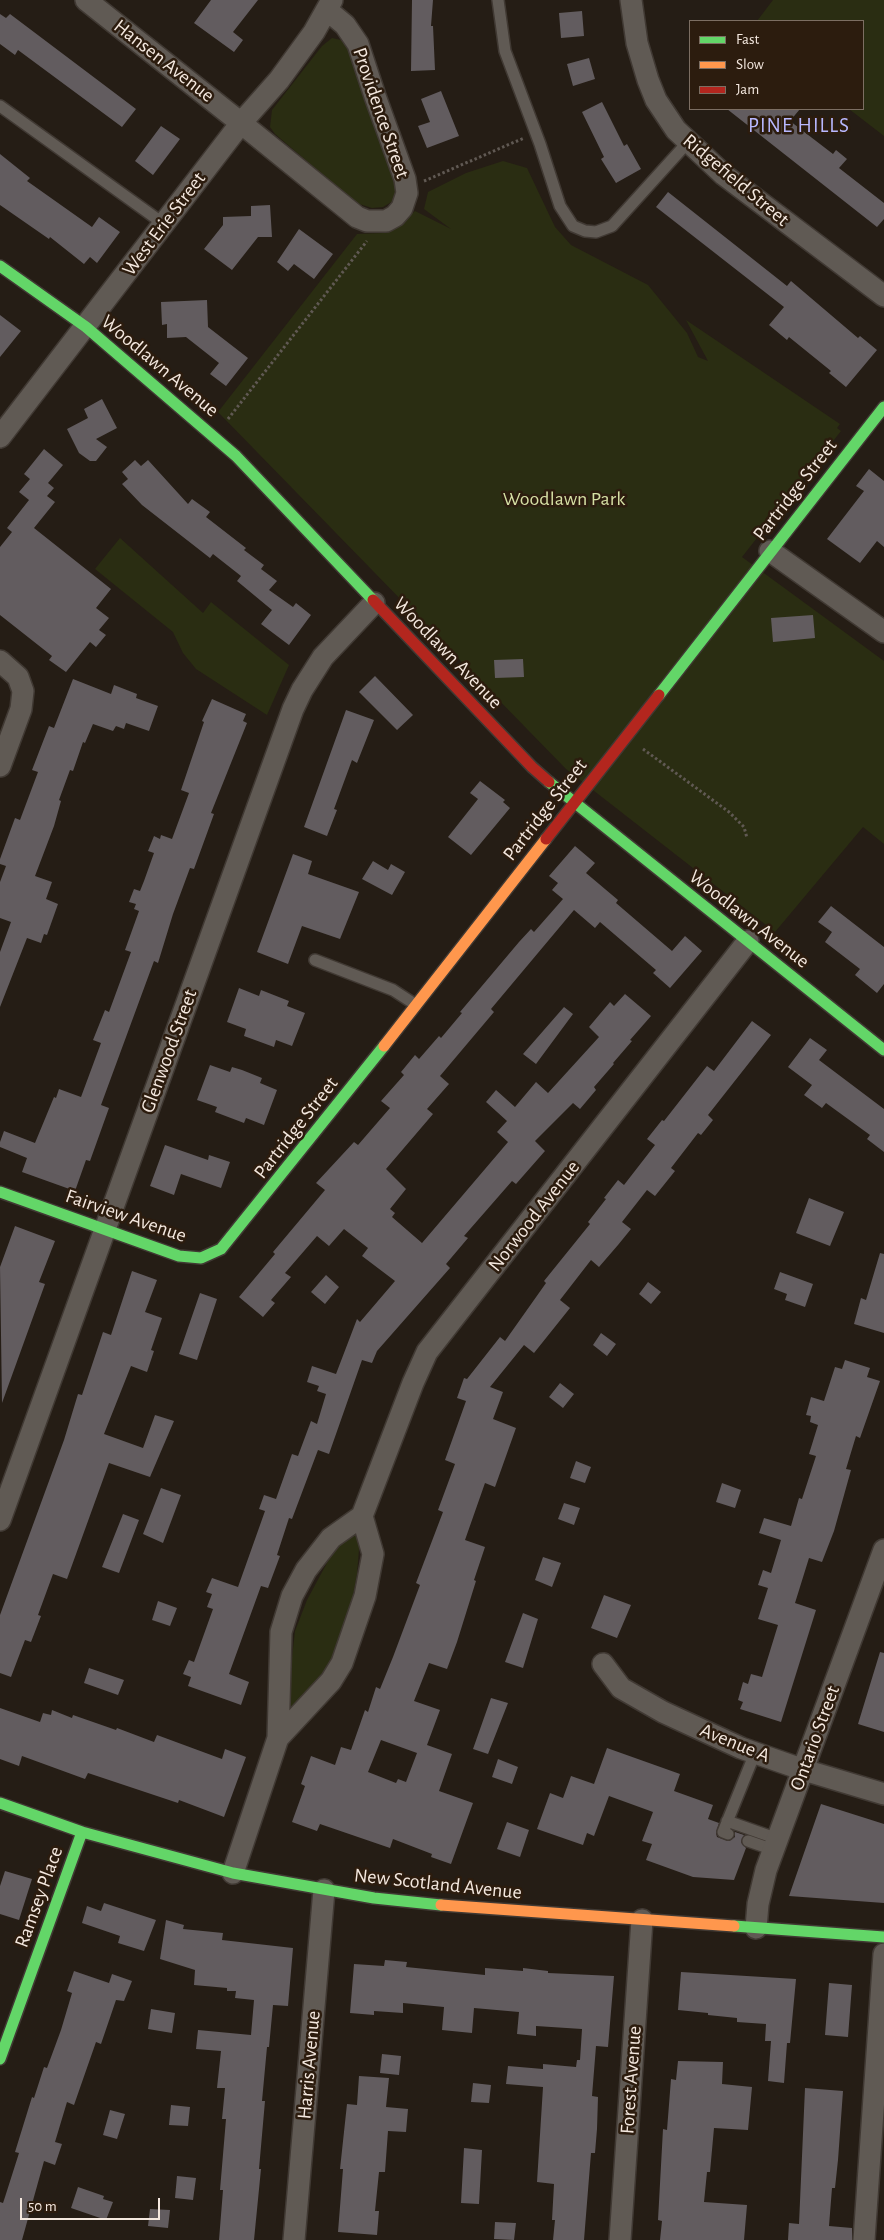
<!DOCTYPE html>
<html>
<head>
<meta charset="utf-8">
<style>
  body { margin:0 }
  #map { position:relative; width:884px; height:2240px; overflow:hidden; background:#251d15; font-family:"Alegreya Sans",sans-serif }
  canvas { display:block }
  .legend { position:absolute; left:689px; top:20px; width:175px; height:90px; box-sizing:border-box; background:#2c1c0e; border:1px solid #7c6e62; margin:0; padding:6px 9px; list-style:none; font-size:15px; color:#f4e8df }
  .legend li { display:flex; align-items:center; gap:10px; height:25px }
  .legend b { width:25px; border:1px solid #7c6e62 }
  .scale { position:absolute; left:20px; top:2198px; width:140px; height:22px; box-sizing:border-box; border:2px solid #f4e8df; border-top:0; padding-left:6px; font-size:15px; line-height:18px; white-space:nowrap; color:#f4e8df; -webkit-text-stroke:4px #2c1c0e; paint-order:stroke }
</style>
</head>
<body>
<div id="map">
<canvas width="884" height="2240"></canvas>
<ul class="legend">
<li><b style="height:6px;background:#63d668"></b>Fast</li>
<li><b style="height:6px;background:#ff974d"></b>Slow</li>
<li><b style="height:6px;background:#b3261e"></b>Jam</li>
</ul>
<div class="scale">50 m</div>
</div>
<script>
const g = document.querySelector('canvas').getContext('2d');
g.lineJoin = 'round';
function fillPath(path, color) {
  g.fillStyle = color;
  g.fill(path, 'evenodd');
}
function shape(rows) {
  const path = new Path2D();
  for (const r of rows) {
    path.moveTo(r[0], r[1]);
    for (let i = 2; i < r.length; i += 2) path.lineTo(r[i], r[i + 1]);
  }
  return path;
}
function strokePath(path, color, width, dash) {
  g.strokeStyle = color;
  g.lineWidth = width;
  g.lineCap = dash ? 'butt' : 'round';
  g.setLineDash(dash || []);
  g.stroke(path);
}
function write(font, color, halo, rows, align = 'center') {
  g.font = font + ' "Alegreya Sans",sans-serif';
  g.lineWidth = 5;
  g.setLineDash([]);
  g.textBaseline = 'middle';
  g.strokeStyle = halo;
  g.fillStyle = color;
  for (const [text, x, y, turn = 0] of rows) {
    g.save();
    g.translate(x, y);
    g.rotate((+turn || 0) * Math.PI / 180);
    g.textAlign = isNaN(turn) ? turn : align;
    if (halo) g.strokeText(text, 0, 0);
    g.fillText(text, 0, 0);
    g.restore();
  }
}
const green = shape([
  [773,0,884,0,884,136,849,109,863,109,863,21,757,21],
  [332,38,341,40,348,46,397,183,396,194,393,201,383,207,372,208,356,203,275,134,270,127,272,110,322,46],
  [503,161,527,168,555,227,571,245,648,285,687,333,698,357,708,361,686,320,840,424,837,428,841,431,742,557,884,661,884,844,863,827,775,932,566,769,218,412,357,234,382,233,398,225,415,211,451,229,424,209,428,192,466,173],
  [120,538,203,613,211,602,289,665,267,715,196,669,183,653,173,632,95,569],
  [357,1534,360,1537,357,1574,349,1619,331,1665,298,1707,291,1707,287,1701,295,1631,307,1600,335,1548,350,1535]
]);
const building = shape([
  [211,0,258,0,233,32,243,40,234,52,194,23],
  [412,0,433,0,431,26,433,26,435,70,411,71],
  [582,11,584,36,561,38,559,13],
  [0,14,6,18,10,14,136,109,122,127,18,50,15,55,0,44],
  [589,58,595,79,573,86,567,64],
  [441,91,459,136,427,148,418,126,430,122,421,99],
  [602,102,624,146,627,144,641,169,616,183,601,159,604,157,582,112],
  [727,109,800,109,790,121,833,154,836,150,847,159,839,168,884,203,884,219,877,227],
  [161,126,180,139,153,175,135,161],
  [0,154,30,178,27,181,92,227,99,217,120,232,97,263,90,257,84,264,50,237,49,239,0,205],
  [668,192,787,286,791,281,858,338,860,336,877,350,846,387,829,373,831,371,789,337,787,340,769,325,784,307,656,207],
  [270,205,272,237,258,237,232,270,204,249,223,225,223,217,251,216,251,206],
  [299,229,333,254,314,279,294,264,288,271,277,262],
  [207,300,208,327,248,358,226,386,210,374,219,363,186,337,167,338,167,324,162,325,161,302],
  [0,315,21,331,0,357],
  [102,399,117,428,96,439,107,447,96,461,90,461,79,453,67,429,88,418,84,409],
  [44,449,63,465,48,483,54,488,47,496,55,502,34,528,111,589,96,608,109,618,99,630,106,635,96,647,90,642,66,672,49,660,52,656,0,615,0,547,12,532,7,528,29,500,19,492,30,479,24,474],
  [135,460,141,466,148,460,188,504,192,499,210,512,206,517,246,548,244,550,264,565,261,569,277,581,269,590,293,607,296,603,311,615,289,645,261,624,272,610,237,581,241,576,213,554,210,558,142,505,122,484,128,479,122,472],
  [869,469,884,481,884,547,877,541,860,563,827,539,864,491,856,486],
  [813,615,815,638,773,642,771,618],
  [523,659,524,677,495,678,494,660],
  [375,676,413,715,397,730,359,692],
  [73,679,111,694,114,685,137,694,136,698,158,706,149,731,126,723,124,729,116,726,113,731,93,724,85,743,83,742,73,771,70,770,59,800,61,801,54,826,35,876,52,882,46,899,58,904,47,935,44,934,41,943,27,938,0,1007,0,952,11,922,0,918,0,882,6,866,0,864,0,859,15,818,20,820,38,772,32,770,49,726,54,728],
  [212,699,246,714,243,721,247,723,211,813,214,814,194,869,190,868,173,914,158,963,154,961,101,1105,109,1108,90,1161,86,1160,75,1191,22,1172,27,1158,0,1147,0,1142,4,1131,35,1143,54,1097,56,1098,59,1089,81,1097,101,1043,93,1040,105,1010,109,1012,131,952,125,950,139,911,134,909,136,904,129,902,134,889,140,891,144,881,154,853,148,851,154,836,160,839,161,835,172,839,189,793,181,790,204,722,202,721],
  [346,710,374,720,357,763,352,760,334,809,337,810,327,836,304,827],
  [480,781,505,800,503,802,510,808,471,855,448,837,478,799,470,793],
  [575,846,595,863,586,873,618,900,616,903,672,951,685,936,702,951,670,988,653,973,656,970,600,922,595,928,574,910,491,1009,494,1012,440,1076,449,1084,427,1109,433,1114,386,1169,406,1189,390,1209,395,1213,392,1217,422,1243,508,1142,497,1132,507,1121,486,1102,496,1090,515,1107,536,1082,548,1093,599,1037,589,1027,610,1002,614,1006,625,994,651,1016,630,1040,632,1041,613,1063,614,1064,594,1087,596,1090,580,1109,573,1103,535,1141,545,1151,516,1184,512,1181,464,1236,468,1238,446,1264,450,1268,377,1351,372,1363,362,1360,329,1454,318,1450,292,1519,289,1518,277,1555,280,1556,268,1588,261,1586,229,1674,249,1682,241,1705,188,1686,191,1677,183,1674,189,1660,194,1662,213,1609,207,1607,212,1594,206,1592,212,1578,238,1587,265,1511,259,1509,264,1495,276,1499,292,1454,298,1456,311,1421,317,1424,326,1394,317,1391,319,1386,307,1382,312,1366,336,1374,357,1319,360,1322,395,1281,362,1256,368,1248,344,1229,329,1246,317,1236,285,1273,291,1277,271,1300,275,1303,263,1317,239,1297,275,1254,273,1252,325,1190,316,1183,354,1142,358,1145,390,1108,381,1101,404,1075,401,1072,415,1055,419,1059,439,1036,441,1038,462,1013,460,1012,519,942,531,929,534,932,563,899,552,890,558,883,549,876],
  [293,854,312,861,308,874,359,892,340,939,302,926,288,964,257,952],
  [373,861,388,870,391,864,405,872,392,895,362,879],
  [831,906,884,947,884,984,877,993,855,975,860,969,825,942,832,932,818,922],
  [239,988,259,996,261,990,289,1001,287,1006,305,1013,292,1046,276,1040,274,1047,244,1036,246,1029,227,1022],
  [564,1007,573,1014,536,1064,523,1054],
  [752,1021,771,1035,708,1115,713,1120,701,1135,698,1133,671,1168,675,1171,655,1196,647,1190,622,1222,631,1229,618,1245,599,1267,591,1260,560,1300,570,1308,534,1353,524,1345,490,1387,503,1392,493,1419,516,1428,495,1487,485,1483,465,1540,485,1547,474,1580,476,1581,457,1642,447,1669,429,1663,414,1701,440,1710,427,1745,452,1754,439,1791,473,1803,451,1864,431,1857,432,1854,393,1839,390,1848,320,1824,317,1831,292,1822,305,1786,301,1784,311,1756,335,1765,341,1747,351,1750,365,1710,368,1712,376,1687,380,1689,393,1657,420,1585,416,1583,443,1512,438,1510,455,1464,445,1460,466,1401,457,1398,464,1378,467,1379,500,1337,505,1341,546,1283,544,1281,590,1224,588,1222,606,1199,604,1198,618,1180,624,1185,655,1145,647,1139,662,1120,664,1121,707,1066,714,1071],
  [381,1740,417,1753,406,1782,398,1779,396,1783,368,1772],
  [810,1038,827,1050,819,1060,884,1109,884,1152,867,1139,870,1135,826,1103,822,1108,804,1095,812,1085,788,1067],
  [210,1065,230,1072,232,1067,242,1070,262,1078,260,1083,277,1090,264,1125,246,1118,244,1123,215,1112,217,1107,197,1100],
  [165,1145,208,1160,209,1155,230,1162,221,1188,181,1174,174,1195,150,1186],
  [809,1198,844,1212,830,1246,796,1233],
  [15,1226,55,1241,39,1282,45,1284,2,1403,0,1267],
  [880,1253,884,1254,884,1333,854,1324,861,1298,866,1300],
  [132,1271,157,1280,145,1312,162,1318,151,1350,154,1351,147,1372,131,1366,104,1434,143,1448,155,1415,174,1421,150,1477,109,1463,67,1579,53,1574,38,1615,41,1616,31,1642,25,1640,11,1677,0,1673,0,1615,64,1440,78,1394,82,1395,103,1332,111,1335],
  [780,1272,813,1284,805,1307,785,1300,787,1294,774,1289],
  [326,1275,339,1287,325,1304,311,1292],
  [648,1282,661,1292,651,1304,639,1294],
  [200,1293,217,1299,197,1360,179,1354],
  [601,1333,616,1344,607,1356,593,1345],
  [845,1360,870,1368,867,1377,880,1381,860,1438,856,1436,846,1469,851,1470,834,1531,822,1562,809,1558,795,1603,816,1610,781,1722,740,1709,743,1702,738,1700,743,1682,748,1684,751,1674,762,1677,778,1625,758,1619,768,1588,758,1585,763,1570,771,1573,781,1540,759,1533,764,1518,791,1526,799,1498,802,1499,816,1456,809,1454,818,1425,810,1422,811,1416,806,1415,811,1397,824,1401,835,1367,842,1369],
  [560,1383,574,1394,563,1408,549,1397],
  [576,1461,591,1467,585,1483,570,1478],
  [722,1483,741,1490,735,1508,716,1502],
  [161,1488,181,1495,163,1543,143,1534],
  [564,1503,580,1508,574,1525,558,1519],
  [123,1514,139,1520,119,1573,102,1567],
  [543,1557,561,1563,552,1587,535,1580],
  [604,1595,631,1605,617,1638,591,1628],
  [158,1601,177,1608,170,1626,152,1620],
  [523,1613,538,1619,523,1668,505,1662],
  [880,1652,884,1653,884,1732,858,1724],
  [89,1668,124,1680,118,1695,84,1683],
  [491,1698,508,1703,488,1754,473,1749],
  [0,1708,40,1722,43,1713,51,1715,52,1710,72,1718,73,1715,116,1730,117,1728,154,1742,157,1735,222,1759,225,1749,246,1757,224,1817,179,1800,178,1803,88,1773,85,1779,22,1756,19,1766,0,1759],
  [607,1748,680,1774,674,1791,713,1805,708,1819,719,1823,716,1833,717,1837,729,1841,735,1837,735,1832,744,1835,741,1842,746,1848,734,1880,693,1877,646,1860,652,1844,642,1841,653,1812,609,1796,594,1836,587,1833,583,1845,537,1829,550,1793,563,1798,571,1776,594,1784],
  [498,1759,518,1767,512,1784,492,1777],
  [821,1804,884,1824,884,1903,789,1896],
  [507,1822,529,1830,520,1857,497,1849],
  [5,1871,32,1879,19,1920,0,1914,0,1886],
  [104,1903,156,1920,144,1951,118,1943,120,1936,82,1923,87,1906,101,1911],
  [166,1920,184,1925,183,1929,223,1933,222,1940,293,1948,288,2006,273,2005,269,2047,267,2047,262,2101,265,2101,259,2169,261,2169,254,2240,219,2240,223,2190,220,2190,226,2119,222,2119,225,2088,217,2088,221,2051,196,2049,198,2030,251,2035,254,2000,235,1998,236,1991,227,1991,227,1988,194,1985,195,1970,160,1959],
  [385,1960,407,1962,406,1967,485,1975,485,1968,523,1971,523,1968,548,1971,548,1973,614,1976,608,2047,596,2046,592,2096,598,2097,597,2129,595,2153,591,2153,584,2240,553,2240,555,2220,552,2220,554,2184,537,2182,543,2087,506,2084,508,2066,543,2069,543,2064,576,2067,577,2060,580,2060,582,2029,536,2026,536,2036,517,2034,519,2012,474,2008,472,2033,442,2030,444,2007,403,2003,403,2013,374,2011,374,2015,350,2013,354,1964,384,1966],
  [74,1971,109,1983,112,1974,132,1981,124,2001,116,2000,101,2044,96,2042,74,2105,67,2102,55,2142,62,2144,55,2165,44,2161,22,2240,0,2240,0,2202,3,2203,5,2197,19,2153,15,2152,32,2097,34,2098,44,2067,47,2068,61,2030,72,1993,67,1991],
  [681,1972,796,1979,790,2043,787,2043,784,2083,768,2081,771,2041,765,2041,766,2024,737,2022,737,2018,708,2015,708,2013,678,2010],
  [829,1983,852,1985,848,2037,825,2035],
  [151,2009,175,2013,172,2033,148,2029],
  [382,2054,401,2056,399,2075,380,2073],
  [678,2061,723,2062,722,2084,752,2087,748,2130,714,2128,710,2172,707,2172,704,2202,747,2205,744,2240,660,2240,662,2221,658,2220,663,2129,667,2130,671,2079,676,2080],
  [359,2076,389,2078,386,2107,408,2109,406,2132,388,2131,385,2172,379,2172,375,2211,379,2211,377,2235,338,2232,343,2169,340,2169,347,2104,357,2105],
  [473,2083,491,2085,489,2103,471,2102],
  [805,2088,843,2091,838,2160,835,2188,832,2188,829,2226,852,2228,852,2240,788,2240,789,2223,799,2224],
  [171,2105,190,2107,188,2126,169,2125],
  [110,2110,125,2114,117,2139,103,2135],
  [464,2148,482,2150,479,2204,461,2203],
  [177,2176,196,2178,193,2200,175,2198],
  [78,2187,104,2196,103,2199,113,2202,106,2220,71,2208],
  [150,2209,170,2210,168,2228,148,2226],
  [495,2222,516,2223,514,2240,494,2239]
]);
const path = shape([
  [424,181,524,138],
  [228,419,367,241],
  [643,749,729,812,744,827,747,838]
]);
const lane = shape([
  [498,0,505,51,540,144,560,206,573,226,585,231,596,232,612,226,688,142],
  [0,106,164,224],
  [315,960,393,990,416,1005],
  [727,1821,778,1839],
  [728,1834,723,1832,755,1753],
  [748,1841,774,1850]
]);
const street = shape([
  [86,0,241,123,357,217,367,221,386,221,395,216,402,208,407,193,405,179,375,96,358,44,345,25,327,10],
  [631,0,637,43,648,80,656,100,676,130,724,175,884,296],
  [0,437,241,123,279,80,314,32,332,0],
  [770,551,884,632],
  [0,661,18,677,23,691,21,709,0,766],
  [0,1520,293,709,302,690,323,657,374,603],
  [603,1664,621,1688,663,1712,741,1748,804,1770,884,1794],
  [278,1738,331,1681,342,1663,365,1596,373,1554,362,1516],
  [233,1873,278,1738,281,1632,292,1596,306,1570,331,1538,362,1516,413,1383,427,1352,748,941],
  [756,1928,758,1904,766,1870,884,1550],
  [294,2240,324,1890],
  [620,2240,642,1920],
  [864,2240,884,1954]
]);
const fast = shape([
  [0,266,86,327,236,456,373,600],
  [659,695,884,407],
  [549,782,884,1050],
  [0,1192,179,1256,201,1258,221,1249,384,1046],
  [0,1803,82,1832,233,1873,374,1898,441,1905],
  [734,1926,884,1937],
  [0,2059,82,1832]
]);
const slow = shape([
  [384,1046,546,839],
  [441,1905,734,1926]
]);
const jam = shape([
  [373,600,532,767,549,782],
  [546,839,659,695]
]);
const streetNames = [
  ["Hansen Avenue",164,61,38],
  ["Providence Street",381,113,71],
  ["Ridgefield Street",736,180,40],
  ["West Erie Street",164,224,-53],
  ["Woodlawn Avenue",160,366,40],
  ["Partridge Street",795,490,-52],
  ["Woodlawn Avenue",448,653,46],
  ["Partridge Street",545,810,-52],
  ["Woodlawn Avenue",749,919,38],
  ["Glenwood Street",169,1051,-70],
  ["Partridge Street",296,1128,-52],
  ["Fairview Avenue",126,1216,19],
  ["Norwood Avenue",534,1216,-52],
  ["Ontario Street",815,1738,-70],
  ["Avenue A",735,1743,22],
  ["New Scotland Avenue",438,1884,6],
  ["Ramsey Place",39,1897,-70],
  ["Harris Avenue",309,2065,-85],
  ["Forest Avenue",631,2080,-86]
];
const parkNames = [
  ["Woodlawn Park",564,499]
];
const neighbourhoodNames = [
  ["PINE HILLS",799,126]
];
fillPath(green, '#2a2d12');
fillPath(building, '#625c5f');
strokePath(lane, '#403933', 14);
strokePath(street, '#403933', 24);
strokePath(fast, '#403933', 14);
strokePath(slow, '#403933', 14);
strokePath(jam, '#403933', 14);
strokePath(path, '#605953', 3, [2.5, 2.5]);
strokePath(lane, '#605a54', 11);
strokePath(street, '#605a54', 21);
strokePath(fast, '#63d668', 11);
strokePath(slow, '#ff974d', 11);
strokePath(jam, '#b3261e', 11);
write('20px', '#f4e8df', '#2c1c0e', streetNames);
write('20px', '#d5dfa4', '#2c1c0e', parkNames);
g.letterSpacing = '1px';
write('21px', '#b8b8ff', '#2c1c0e', neighbourhoodNames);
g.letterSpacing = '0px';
</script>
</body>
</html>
